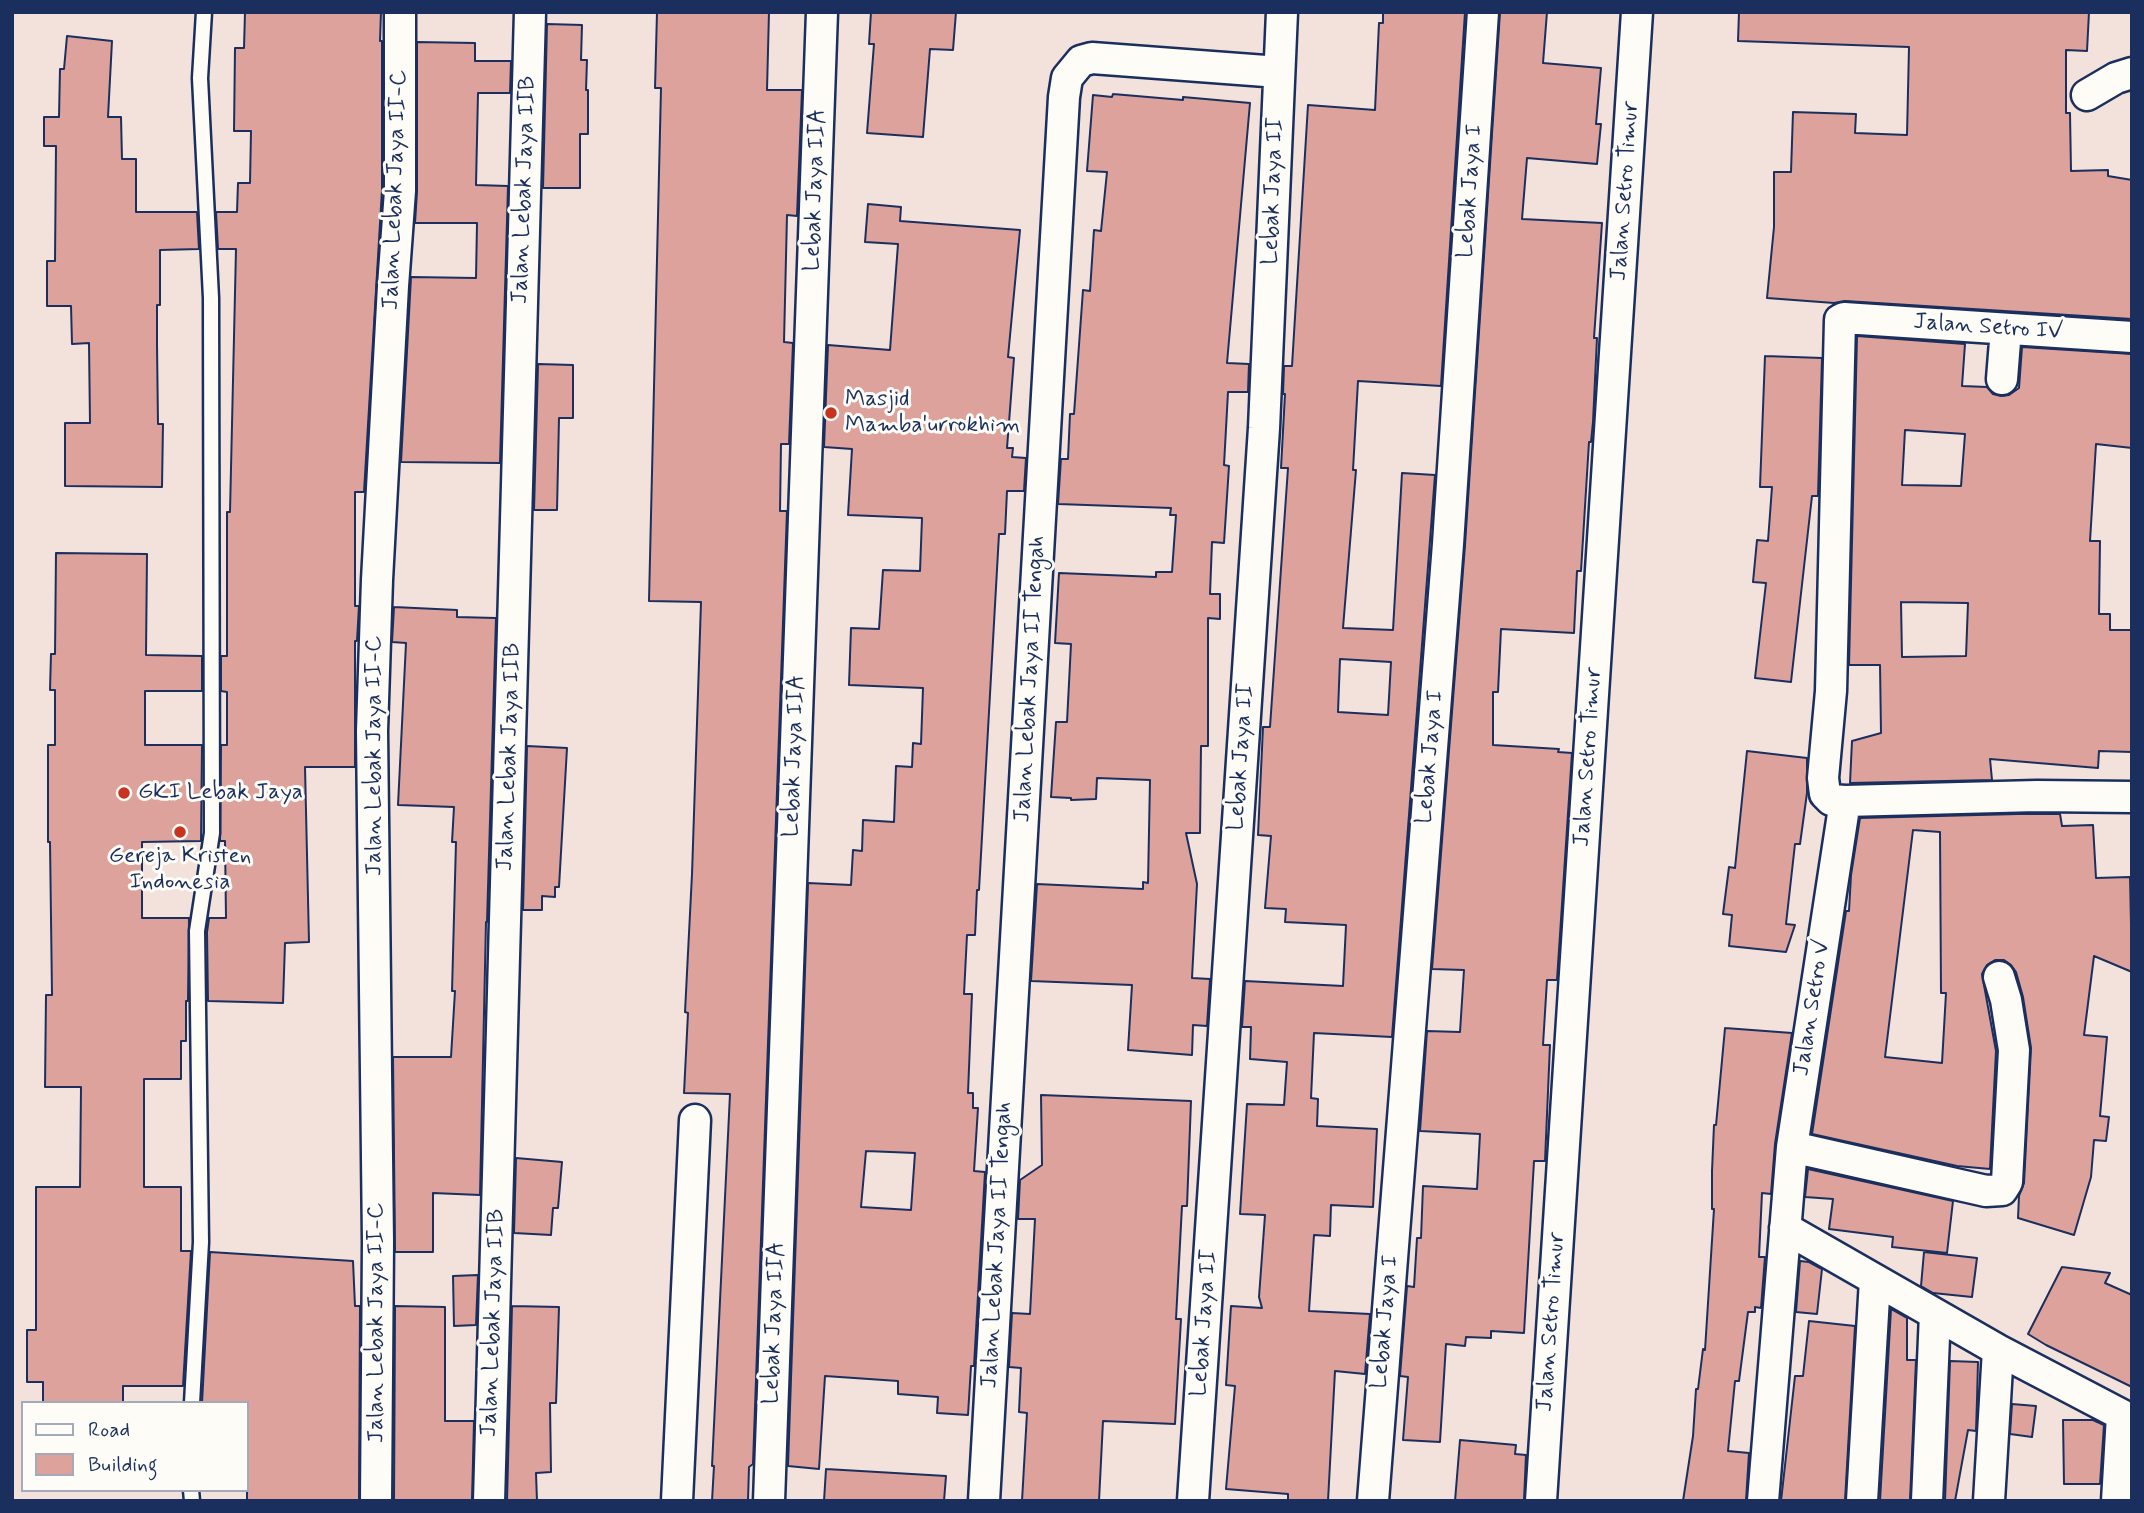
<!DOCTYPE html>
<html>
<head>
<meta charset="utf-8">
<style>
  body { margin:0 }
  #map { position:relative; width:2144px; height:1513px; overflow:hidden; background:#f3e1db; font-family:Mynerve,sans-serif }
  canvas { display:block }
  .frame { position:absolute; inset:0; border:14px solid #1b2f5e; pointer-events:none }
  .legend { position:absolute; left:21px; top:1401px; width:228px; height:91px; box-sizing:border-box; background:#fdfcf7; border:2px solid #a3aaba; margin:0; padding:9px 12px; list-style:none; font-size:21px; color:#1b2f5e }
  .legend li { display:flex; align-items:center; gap:14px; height:35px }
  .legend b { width:35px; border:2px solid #a3aaba }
</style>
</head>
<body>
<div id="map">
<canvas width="2144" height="1513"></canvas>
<div class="frame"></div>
<ul class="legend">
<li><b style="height:9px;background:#fdfcf7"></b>Road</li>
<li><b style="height:19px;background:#dca29b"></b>Building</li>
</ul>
</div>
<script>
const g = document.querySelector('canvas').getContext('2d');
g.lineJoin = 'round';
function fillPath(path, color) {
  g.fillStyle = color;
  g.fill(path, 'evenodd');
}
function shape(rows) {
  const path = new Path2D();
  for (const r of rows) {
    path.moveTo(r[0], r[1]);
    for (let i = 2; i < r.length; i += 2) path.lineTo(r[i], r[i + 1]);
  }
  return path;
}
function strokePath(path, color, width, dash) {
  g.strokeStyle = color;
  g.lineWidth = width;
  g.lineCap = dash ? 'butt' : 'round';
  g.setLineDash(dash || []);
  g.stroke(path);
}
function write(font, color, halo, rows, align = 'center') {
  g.font = font + ' Mynerve,sans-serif';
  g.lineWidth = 6;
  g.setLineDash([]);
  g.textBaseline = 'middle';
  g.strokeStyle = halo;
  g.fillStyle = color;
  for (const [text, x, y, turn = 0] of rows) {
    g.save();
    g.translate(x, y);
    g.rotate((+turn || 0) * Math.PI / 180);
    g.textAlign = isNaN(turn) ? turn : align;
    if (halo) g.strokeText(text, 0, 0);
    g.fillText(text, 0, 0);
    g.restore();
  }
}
const building = shape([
  [245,12,381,12,380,41,382,41,382,190,364,492,355,492,355,606,359,606,357,641,355,641,355,767,305,767,309,942,285,943,283,1003,208,1001,207,932,209,918,226,918,225,841,220,841,221,745,227,745,227,692,221,691,221,656,227,656,227,512,230,512,236,249,218,249,216,212,237,212,238,183,250,183,251,131,234,131,235,48,244,48,245,12],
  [657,12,769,12,767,90,802,90,797,216,787,215,784,342,793,343,789,444,781,444,780,511,787,511,753,1464,749,1467,748,1501,712,1501,714,1466,712,1466,730,1094,684,1093,688,1013,685,1012,692,874,701,602,649,601,661,88,655,88,657,12],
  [871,12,956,12,953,50,930,49,923,137,867,133,874,44,869,44,871,12],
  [1383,12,1465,12,1441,386,1358,381,1353,470,1356,470,1343,628,1393,630,1402,473,1435,475,1392,1037,1314,1033,1311,1098,1318,1099,1317,1126,1377,1129,1373,1207,1331,1205,1330,1236,1314,1235,1309,1311,1370,1314,1365,1374,1335,1371,1328,1501,1288,1501,1288,1494,1226,1489,1235,1386,1226,1385,1231,1306,1262,1308,1259,1297,1265,1215,1240,1214,1247,1104,1284,1105,1287,1062,1250,1059,1251,1027,1242,1027,1245,981,1343,986,1346,925,1285,922,1286,909,1265,908,1271,836,1258,835,1263,727,1270,727,1288,468,1281,468,1285,394,1283,394,1284,366,1292,366,1308,105,1375,110,1379,23,1383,23,1383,12],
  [1340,659,1391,662,1388,715,1338,712,1340,659],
  [1500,12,1547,12,1543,63,1601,68,1596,124,1601,124,1597,164,1527,158,1522,219,1602,223,1594,338,1597,338,1593,422,1591,442,1589,442,1581,571,1577,571,1574,633,1501,629,1498,692,1493,692,1493,745,1559,749,1558,752,1572,753,1557,980,1547,980,1543,1045,1550,1045,1545,1161,1534,1161,1524,1333,1491,1331,1491,1338,1466,1337,1465,1346,1446,1344,1440,1442,1403,1440,1408,1377,1400,1376,1407,1286,1414,1287,1417,1238,1421,1238,1423,1186,1477,1189,1480,1134,1420,1131,1427,1031,1460,1032,1464,970,1432,969,1465,545,1500,12],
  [1739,12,2089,12,2087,51,2066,50,2066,113,2070,113,2071,171,2108,170,2108,176,2132,180,2132,319,1845,301,1834,303,1767,298,1774,227,1774,172,1791,172,1793,112,1856,114,1855,133,1907,135,1909,47,1738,41,1739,12],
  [547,24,582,25,581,60,587,60,586,90,588,90,588,134,580,134,580,188,543,188,547,24],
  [67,36,112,41,108,117,121,117,122,159,136,159,136,212,197,212,199,249,160,250,160,305,157,305,157,344,158,424,163,424,162,487,65,486,65,423,90,423,89,343,72,344,71,306,47,306,47,261,55,261,56,146,44,146,44,117,59,117,60,69,64,69,67,36],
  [417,42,475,43,475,61,511,61,510,93,478,93,476,185,508,186,500,463,401,462,411,277,476,278,477,223,415,223,417,191,417,42],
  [1113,94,1183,100,1183,97,1250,103,1227,363,1249,364,1248,392,1228,392,1224,465,1229,466,1224,543,1212,542,1210,594,1220,594,1220,619,1208,618,1208,746,1201,746,1200,833,1186,833,1197,884,1192,978,1210,979,1207,1026,1193,1025,1192,1055,1128,1050,1132,985,1031,981,1037,884,1143,889,1143,882,1148,883,1150,780,1097,778,1096,799,1071,800,1071,798,1051,797,1056,722,1067,722,1071,644,1055,643,1059,573,1156,577,1156,572,1172,572,1176,515,1170,515,1171,508,1058,504,1061,459,1068,459,1070,414,1074,414,1083,290,1090,291,1094,230,1101,231,1107,172,1087,171,1093,95,1112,97,1113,94],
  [868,204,901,207,900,221,1020,230,1008,357,1014,358,1007,448,1013,448,1012,457,1026,458,1024,491,1007,491,1005,534,999,534,979,890,977,890,975,935,967,935,964,994,972,994,968,1093,973,1093,973,1108,978,1108,974,1171,985,1172,974,1366,971,1366,968,1415,937,1413,938,1397,898,1394,898,1381,825,1376,819,1469,788,1466,808,883,851,885,853,850,862,851,863,820,894,822,896,766,912,767,913,743,921,744,923,688,849,685,851,628,879,629,883,570,920,571,922,518,848,515,852,449,824,447,828,345,890,350,898,244,865,242,868,204],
  [866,1151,915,1153,911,1210,861,1207,866,1151],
  [1857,336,1965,344,1962,386,1987,387,1993,394,2001,396,2009,395,2019,388,2022,347,2132,354,2132,448,2096,444,2090,541,2100,541,2099,614,2110,614,2110,630,2132,630,2132,752,2099,751,2098,768,1990,759,1992,780,1850,783,1852,741,1881,733,1880,665,1849,665,1857,336],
  [1905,430,1965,434,1961,486,1902,485,1905,430],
  [1901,602,1968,603,1966,656,1902,657,1901,602],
  [1765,356,1822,358,1818,496,1812,496,1791,682,1755,678,1766,583,1753,582,1757,540,1768,541,1772,487,1760,487,1765,356],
  [538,364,573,365,573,418,559,418,557,510,534,510,538,364],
  [56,553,147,554,146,655,202,656,202,691,145,691,145,745,202,745,201,841,142,842,142,918,189,918,188,1001,186,1001,186,1041,181,1041,181,1079,144,1079,144,1187,181,1187,181,1251,191,1251,183,1386,123,1386,123,1403,43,1403,43,1382,27,1382,27,1330,36,1330,36,1187,80,1187,81,1087,45,1087,46,995,52,995,50,842,48,842,48,745,55,745,55,690,50,690,51,654,55,654,56,553],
  [394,607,457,610,457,617,496,618,487,922,486,922,480,1195,433,1193,433,1252,395,1252,393,1057,451,1057,455,991,452,991,456,842,452,842,454,807,398,805,406,643,392,642,394,607],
  [527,746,567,748,559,887,555,887,555,897,542,896,542,910,523,910,527,746],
  [1747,751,1807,758,1807,793,1800,844,1795,844,1786,924,1795,925,1786,952,1729,946,1732,915,1723,914,1729,867,1735,868,1747,751],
  [2018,814,2060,814,2062,826,2093,825,2096,878,2130,877,2132,972,2094,956,2084,1035,2107,1037,2100,1116,2109,1117,2106,1141,2094,1140,2091,1177,2074,1235,2018,1218,2019,1196,2024,1183,2031,1048,2023,997,2016,972,2011,965,2004,960,1995,960,1987,965,1982,974,1996,1051,1990,1169,1957,1166,1812,1134,1846,911,1849,911,1851,875,1860,818,2018,814],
  [1913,830,1940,832,1941,993,1946,993,1942,1063,1885,1057,1913,830],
  [1725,1028,1792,1033,1775,1144,1771,1194,1762,1193,1759,1257,1765,1257,1761,1308,1755,1307,1755,1312,1748,1312,1739,1381,1735,1381,1728,1451,1749,1453,1746,1501,1683,1501,1693,1436,1696,1389,1698,1389,1703,1349,1705,1350,1714,1209,1712,1209,1712,1171,1714,1125,1716,1125,1725,1028],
  [1041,1095,1191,1101,1187,1206,1182,1206,1176,1319,1181,1319,1175,1424,1103,1421,1099,1501,1022,1501,1027,1413,1019,1412,1021,1368,1009,1367,1012,1313,1030,1314,1035,1219,1018,1219,1020,1180,1042,1165,1041,1095],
  [516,1158,562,1162,558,1208,553,1208,551,1235,514,1233,516,1158],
  [1808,1169,1953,1201,1947,1253,1892,1247,1893,1237,1829,1229,1833,1199,1805,1197,1808,1169],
  [210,1252,353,1261,355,1306,360,1306,359,1501,247,1501,247,1403,202,1403,210,1252],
  [1924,1252,1977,1258,1972,1297,1933,1293,1921,1286,1924,1252],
  [1800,1261,1809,1262,1822,1269,1817,1314,1796,1312,1800,1261],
  [2062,1267,2110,1273,2105,1283,2132,1295,2132,1387,2046,1345,2028,1334,2062,1267],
  [478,1275,476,1325,454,1326,453,1276,478,1275],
  [395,1306,445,1307,445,1421,474,1421,472,1501,394,1501,395,1306],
  [512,1306,559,1307,556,1403,550,1403,551,1472,536,1473,537,1501,507,1501,512,1306],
  [1891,1309,1907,1318,1907,1360,1916,1360,1910,1501,1880,1501,1891,1309],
  [1809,1321,1855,1326,1845,1501,1781,1501,1795,1376,1803,1376,1809,1321],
  [1950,1361,1978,1362,1977,1400,1976,1431,1968,1430,1955,1501,1945,1501,1950,1361],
  [2012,1404,2036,1406,2032,1437,2010,1434,2012,1404],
  [2063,1420,2093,1420,2104,1425,2100,1484,2064,1484,2063,1420],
  [1460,1440,1516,1445,1515,1454,1526,1455,1524,1501,1455,1501,1460,1440],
  [826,1469,946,1476,944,1501,824,1501,826,1469]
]);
const service = shape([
  [192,1403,201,1242,197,931,212,833,211,298,200,78,204,12],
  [191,1490,192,1501]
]);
const minor = shape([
  [2087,95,2116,78,2132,73],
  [2132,337,1844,318,1840,320,1831,691,1823,778,1825,794,1831,800,1845,801,2037,796,2132,797],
  [2002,379,2006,329],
  [1792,1147,1986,1191,2002,1190,2007,1182,2014,1050,2006,1000,1999,977],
  [1785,1228,1998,1350,2122,1415,2132,1422],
  [376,1501,378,1242,372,731,377,580,393,286,400,191,400,12],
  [489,1501,530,12],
  [677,1501,695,1120],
  [769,1501,822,12],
  [984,1501,1064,97,1067,78,1081,61,1092,58,1279,72],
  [1193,1501,1264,428,1282,12],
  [1373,1501,1448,544,1483,12],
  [1541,1501,1637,12],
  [1763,1501,1792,1147,1845,801],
  [1862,1501,1875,1280],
  [1927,1501,1935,1314],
  [1989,1501,1998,1350],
  [2117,1501,2122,1415]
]);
const markers = [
  [831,413,7,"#c8321e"],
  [124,793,7,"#c8321e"],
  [180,832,7,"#c8321e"]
];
const streetNames = [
  ["Jalan Lebak Jaya II-C",396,190,-88],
  ["Jalan Lebak Jaya IIB",525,190,-88],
  ["Lebak Jaya IIA",816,190,-88],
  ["Lebak Jaya II",1274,191,-88],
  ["Lebak Jaya I",1471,191,-86],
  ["Jalan Setro Timur",1626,191,-86],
  ["Jalan Setro IV",1988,328,4],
  ["Jalan Lebak Jaya II Tengah",1031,679,-87],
  ["Jalan Lebak Jaya II-C",375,756,-90],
  ["Lebak Jaya IIA",795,756,-88],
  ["Jalan Lebak Jaya IIB",510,757,-88],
  ["Lebak Jaya II",1242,757,-86],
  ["Lebak Jaya I",1431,757,-85],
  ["Jalan Setro Timur",1589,757,-86],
  ["Jalan Setro V",1813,1008,-81],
  ["Jalan Lebak Jaya II Tengah",998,1245,-87],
  ["Lebak Jaya I",1386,1322,-85],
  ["Jalan Setro Timur",1552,1322,-86],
  ["Jalan Lebak Jaya II-C",377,1323,-90],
  ["Jalan Lebak Jaya IIB",494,1323,-88],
  ["Lebak Jaya IIA",775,1323,-88],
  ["Lebak Jaya II",1205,1323,-86]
];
const poiNames = [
  ["Masjid",845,400],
  ["Mamba'urrokhim",845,426],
  ["GKI Lebak Jaya",138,793],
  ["Gereja Kristen",180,857,"center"],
  ["Indonesia",180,883,"center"]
];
fillPath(building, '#dca29b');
strokePath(building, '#1b2f5e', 2);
strokePath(service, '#1b2f5e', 19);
strokePath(minor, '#1b2f5e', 35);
strokePath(service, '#fdfcf7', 14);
strokePath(minor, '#fdfcf7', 30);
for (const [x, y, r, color] of markers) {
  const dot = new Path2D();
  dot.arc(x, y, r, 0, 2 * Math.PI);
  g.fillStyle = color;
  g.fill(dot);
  strokePath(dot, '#fdfcf7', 2.5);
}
write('23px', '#1b2f5e', '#fdfcf7', streetNames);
write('23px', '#1b2f5e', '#fdfcf7', poiNames, 'left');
</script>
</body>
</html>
